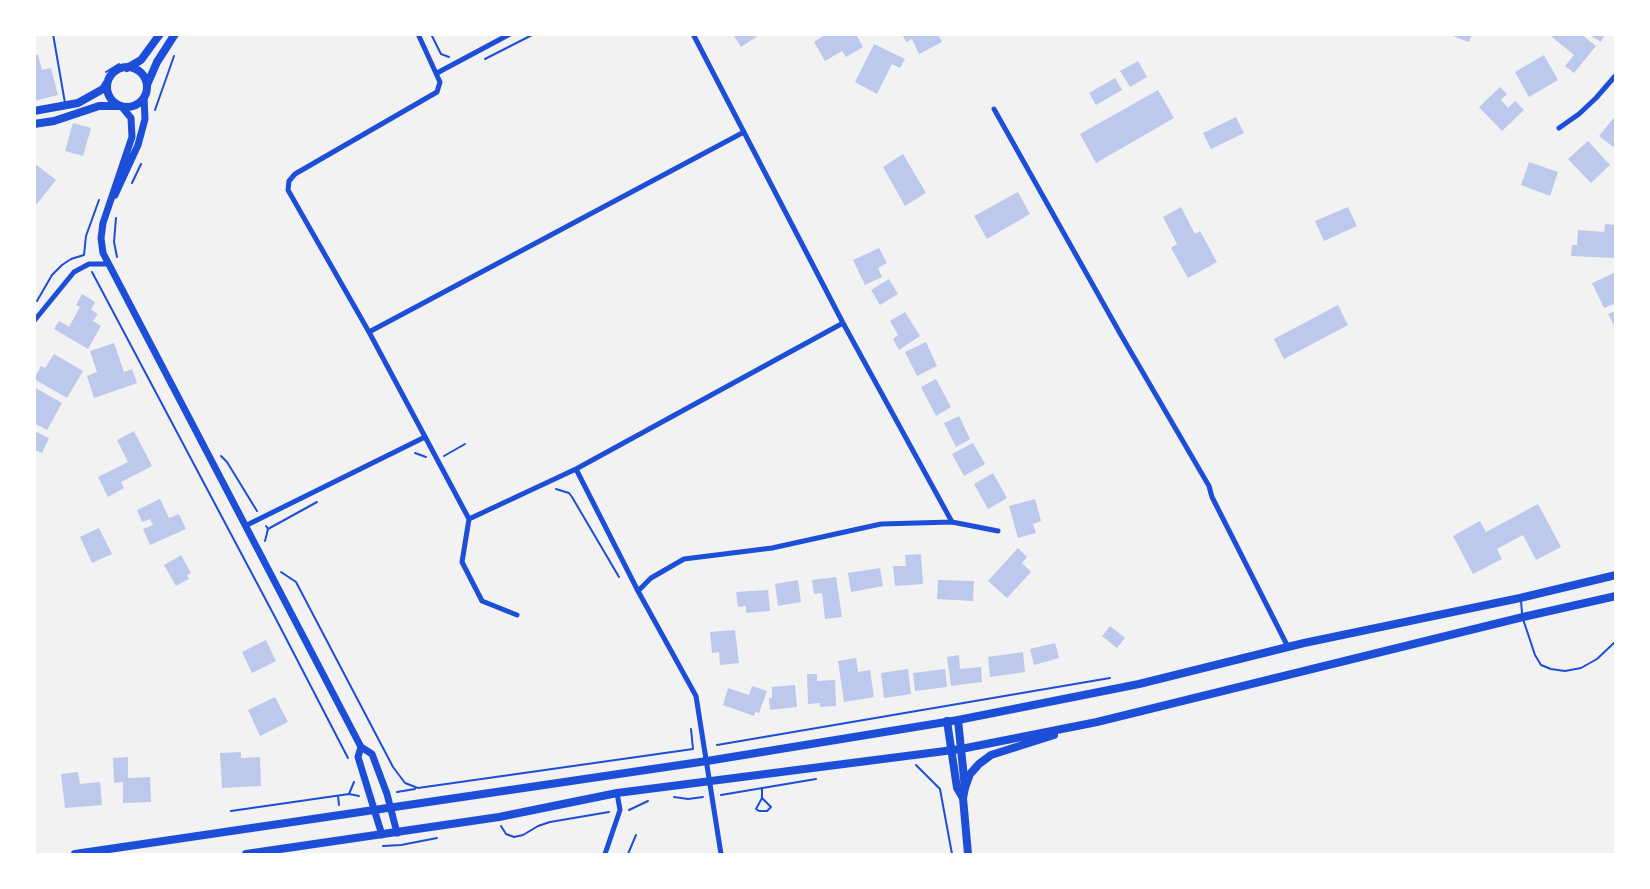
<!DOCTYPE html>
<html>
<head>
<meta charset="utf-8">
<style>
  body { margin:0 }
  #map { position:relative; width:1650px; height:889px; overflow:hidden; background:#f2f2f2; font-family:Ubuntu,sans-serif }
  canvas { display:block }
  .frame { position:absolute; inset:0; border:36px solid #fff; pointer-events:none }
</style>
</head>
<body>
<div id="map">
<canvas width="1650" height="889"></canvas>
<div class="frame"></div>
</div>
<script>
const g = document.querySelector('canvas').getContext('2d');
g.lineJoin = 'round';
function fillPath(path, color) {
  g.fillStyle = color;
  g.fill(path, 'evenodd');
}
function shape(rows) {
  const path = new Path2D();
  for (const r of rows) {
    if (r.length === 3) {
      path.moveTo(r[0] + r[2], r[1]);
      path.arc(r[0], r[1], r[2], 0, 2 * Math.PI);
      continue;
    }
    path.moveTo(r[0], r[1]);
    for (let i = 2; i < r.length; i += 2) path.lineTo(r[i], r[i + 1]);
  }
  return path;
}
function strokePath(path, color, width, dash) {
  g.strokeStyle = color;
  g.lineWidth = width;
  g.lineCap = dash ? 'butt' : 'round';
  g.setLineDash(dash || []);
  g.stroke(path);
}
const building = shape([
  [733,34,761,34,741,47],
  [826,34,856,34,863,47,846,57,842,51,825,61,814,42],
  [902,34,938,34,942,42,919,54,912,39,906,42],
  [1447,34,1472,34,1469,42],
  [1554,34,1581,34,1596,46,1574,73,1565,66,1574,55,1552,37],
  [1588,34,1605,34,1601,42],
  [874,44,905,59,900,68,892,64,877,94,855,82],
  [34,55,38,55,42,70,51,68,58,95,34,101],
  [1544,55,1558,80,1529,97,1515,72],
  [1138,61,1147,77,1130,87,1120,71],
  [1115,78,1122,90,1096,105,1089,93],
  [1500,87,1507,94,1501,100,1508,108,1515,101,1524,110,1502,131,1479,107],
  [1158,90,1174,118,1096,163,1080,134],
  [1616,115,1616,149,1599,136],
  [1236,117,1244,133,1211,149,1203,133],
  [73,123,91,128,83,156,65,151],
  [1588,141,1610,165,1591,183,1568,159],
  [903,154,926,193,905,206,883,167],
  [1529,162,1558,172,1550,196,1521,185],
  [34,163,56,180,36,205,34,204],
  [1018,192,1030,214,987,239,974,216],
  [1181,207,1195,234,1200,231,1217,262,1188,278,1171,248,1177,244,1163,217],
  [1348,207,1357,226,1324,241,1315,221],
  [1605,224,1616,225,1616,258,1571,256,1572,245,1577,245,1578,230,1604,232],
  [879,248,887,263,878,268,882,277,865,285,853,260],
  [1616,272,1616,303,1604,308,1592,283],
  [889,279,898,294,880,305,871,290],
  [82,294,95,302,91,310,98,314,93,321,101,326,88,349,54,329,59,321,69,327,80,307,76,305],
  [1338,305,1348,325,1284,359,1274,339],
  [1616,311,1616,329,1608,314],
  [905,312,920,336,899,350,893,339,898,335,890,321],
  [926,342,937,366,917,376,905,352],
  [114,343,124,372,132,369,137,383,94,398,87,376,97,372,90,351],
  [54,354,83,371,67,398,34,379,41,366,45,368],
  [936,379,951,407,936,416,921,387],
  [34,387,62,403,47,430,34,423],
  [959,416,970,439,956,447,944,423],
  [34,431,49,438,42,453,34,450],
  [134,431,152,466,121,482,124,488,108,497,98,477,128,462,117,440],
  [973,443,985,464,964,476,952,454],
  [993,473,1007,498,988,509,974,484],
  [160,499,169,518,179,514,186,529,150,545,143,529,153,525,150,519,142,522,137,510],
  [1035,499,1041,521,1033,524,1036,533,1018,538,1009,506],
  [1538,504,1561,547,1536,560,1523,535,1497,549,1502,559,1473,574,1453,536,1480,521,1486,532],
  [99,528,112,554,92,563,80,537],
  [1018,548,1027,557,1022,563,1031,572,1007,598,988,581],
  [921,554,923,584,895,586,893,566,906,566,905,555],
  [181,555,191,573,187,575,189,579,176,586,164,565],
  [880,568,883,586,851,592,848,573],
  [836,577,842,617,825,619,822,593,814,594,812,580],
  [798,580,801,602,778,606,775,584],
  [938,580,974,581,973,601,937,599],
  [768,590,770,611,746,613,746,606,738,607,736,592],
  [1110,626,1125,638,1117,648,1102,636],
  [735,630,739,663,720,665,719,652,712,653,710,632],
  [266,640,276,661,252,673,242,652],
  [1055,643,1059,658,1034,665,1030,649],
  [1023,652,1025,672,990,677,988,657],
  [959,655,960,669,981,667,982,682,951,686,947,657],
  [856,658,858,672,870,670,874,697,844,702,838,661],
  [908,669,911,694,884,698,881,673],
  [945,669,947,687,915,691,913,673],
  [807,674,817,674,817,681,835,680,836,706,820,707,820,703,808,704],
  [795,685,797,707,770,710,769,698,772,698,772,687],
  [752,686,767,691,759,713,755,712,754,716,723,705,728,688,749,695],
  [275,697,288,722,260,736,248,710],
  [241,752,241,758,260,757,261,786,222,788,220,753],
  [128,757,128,778,150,777,151,802,123,803,123,782,114,783,113,758],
  [78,772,80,784,100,782,102,805,65,808,61,774]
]);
const path = shape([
  [431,34,441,54,449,57],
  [485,59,534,34],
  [106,72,119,64],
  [155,110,174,56],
  [132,183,141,164],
  [116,218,114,242,117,257],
  [92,272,276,619,348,758],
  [37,301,52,275,62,265,71,259,84,255,86,236,99,200],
  [415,453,426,457],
  [221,456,227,462,257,511],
  [444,456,465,444],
  [556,489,569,493,572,497,619,577],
  [268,529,317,502],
  [265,541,268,529,266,526],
  [281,572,296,582,393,767,405,783,418,788,693,749,691,729],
  [717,745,1110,678],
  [916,765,940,789,952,854],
  [762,788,762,798,771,807,767,811,759,811,756,809,762,798],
  [397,792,415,789],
  [349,794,354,782],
  [721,795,816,779],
  [338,796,339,805],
  [674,797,688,799,703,797],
  [629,810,648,801],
  [231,811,349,794,359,796],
  [501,826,506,834,514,837,523,835,538,826,550,822,609,812],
  [383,846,401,845,437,838]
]);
const service = shape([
  [53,34,65,103],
  [1521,601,1522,613],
  [1523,619,1535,655,1541,665,1551,669,1565,671,1581,668,1597,659,1616,641],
  [628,854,636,835]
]);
const minor = shape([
  [418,34,440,82,437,92,295,174,289,181,288,190,369,332,469,519,462,562,482,601,517,615],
  [693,34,843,323,952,522],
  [437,73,510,34],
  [994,109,1121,335,1209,486,1212,497,1288,647],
  [1559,128,1579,114,1596,98,1616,75],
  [34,321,74,272,89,264,107,264],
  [369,332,744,132],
  [576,469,638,591,696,696,721,854],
  [469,519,576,469,843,323],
  [247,525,425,437],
  [638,591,651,578,684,559,772,548,881,524,952,522,998,531],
  [605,854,620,810,617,793]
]);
const tertiary = shape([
  [121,106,131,118,132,137,103,223,101,238,103,253,361,747,372,754,387,794,397,833],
  [115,195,138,145,145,119,144,97],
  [361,747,358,757,382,835]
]);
const secondary = shape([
  [127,87,20],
  [127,68,141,60,160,34],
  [147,85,157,62,175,34],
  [34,111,78,103,103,89,108,81],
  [34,124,54,121,99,106,119,106],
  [958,720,965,788,963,798,968,854],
  [947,721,957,788,963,798]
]);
const primary = shape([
  [965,788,970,774,979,764,991,755,1054,735],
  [75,854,707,761,958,720,1139,684,1304,643,1520,598,1616,575],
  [246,854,499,817,617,793,961,749,1097,722,1523,617,1616,596]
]);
fillPath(building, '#bdc9ec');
strokePath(path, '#1d4ed8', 2);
strokePath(service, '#1d4ed8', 2);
strokePath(minor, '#1d4ed8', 5);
strokePath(tertiary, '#1d4ed8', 7);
strokePath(secondary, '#1d4ed8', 8);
strokePath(primary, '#1d4ed8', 8);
</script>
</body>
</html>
